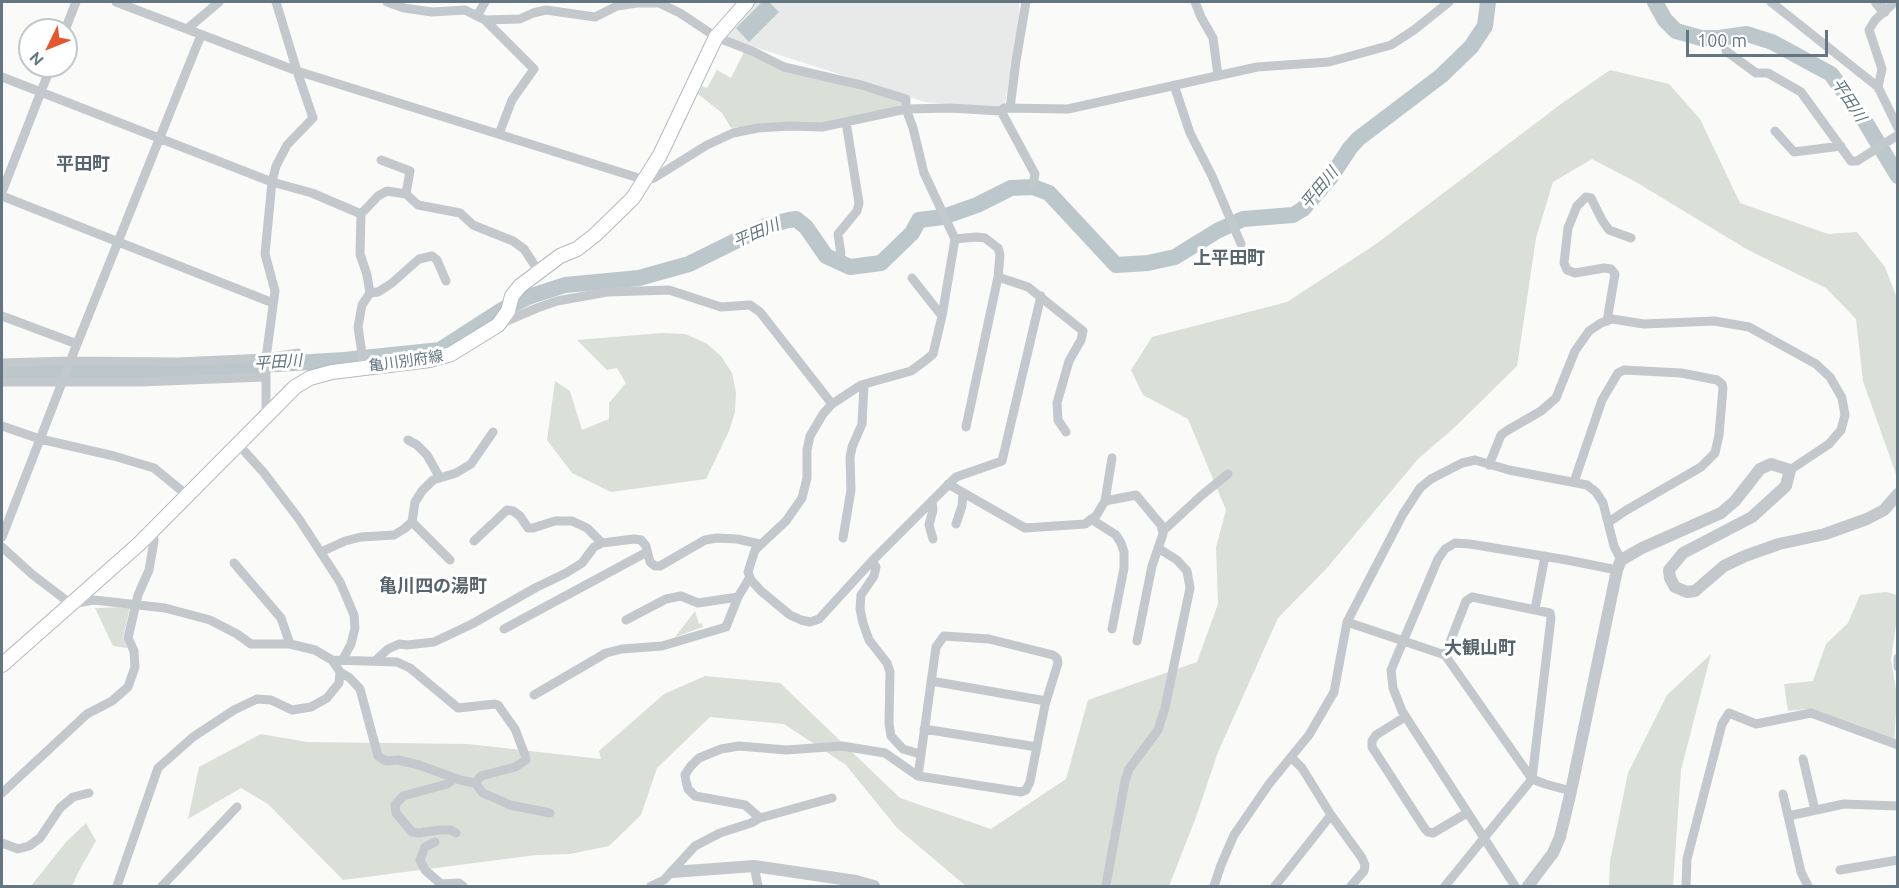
<!DOCTYPE html>
<html>
<head>
<meta charset="utf-8">
<style>
  body { margin:0 }
  #map { position:relative; width:1899px; height:888px; overflow:hidden; background:#fafaf8; font-family:Ubuntu,sans-serif }
  canvas { display:block }
  .frame { position:absolute; inset:0; border:3px solid #657683; pointer-events:none }
  .north { position:absolute; left:18px; top:18px; width:60px; height:60px; box-sizing:border-box; background:#fff; border:2px solid #c1c8cd; border-radius:50%; rotate:227deg; font-size:16px; font-weight:700; line-height:24px; text-align:center; color:#657683 }
  .north::after { content:''; display:block; margin:auto; width:21px; height:27px; background:#e4572e; clip-path:polygon(50% 0,100% 100%,50% 72%,0 100%) }
  .scale { position:absolute; left:1686px; top:30px; width:142px; height:27px; box-sizing:border-box; border:3px solid #657683; border-top:0; padding-left:8px; font-size:18px; line-height:21px; white-space:nowrap; color:#657683; -webkit-text-stroke:4px #fff; paint-order:stroke }
</style>
</head>
<body>
<div id="map">
<canvas width="1899" height="888"></canvas>
<div class="frame"></div>
<div class="north">N</div>
<div class="scale">100 m</div>
</div>
<script>
const g = document.querySelector('canvas').getContext('2d');
g.lineJoin = 'round';
function fillPath(path, color) {
  g.fillStyle = color;
  g.fill(path, 'evenodd');
}
function shape(rows) {
  const path = new Path2D();
  for (const r of rows) {
    path.moveTo(r[0], r[1]);
    for (let i = 2; i < r.length; i += 2) path.lineTo(r[i], r[i + 1]);
  }
  return path;
}
function strokePath(path, color, width, dash) {
  g.strokeStyle = color;
  g.lineWidth = width;
  g.lineCap = dash ? 'butt' : 'round';
  g.setLineDash(dash || []);
  g.stroke(path);
}
function write(font, color, halo, rows, align = 'center') {
  g.font = font + ' Ubuntu,"Noto Sans JP",sans-serif';
  g.lineWidth = 6;
  g.setLineDash([]);
  g.textBaseline = 'middle';
  g.strokeStyle = halo;
  g.fillStyle = color;
  for (const [text, x, y, turn = 0] of rows) {
    g.save();
    g.translate(x, y);
    g.rotate((+turn || 0) * Math.PI / 180);
    g.textAlign = isNaN(turn) ? turn : align;
    if (halo) g.strokeText(text, 0, 0);
    g.fillText(text, 0, 0);
    g.restore();
  }
}
const built = shape([
  [754,2,1019,2,1019,26,1004,108,925,102,721,36]
]);
const green = shape([
  [745,50,813,77,903,101,903,106,822,124,778,123,731,128,722,113,698,94,702,86,707,88,717,70,731,78],
  [1610,70,1669,84,1700,119,1740,203,1828,234,1857,232,1885,267,1898,301,1897,477,1863,381,1856,319,1826,288,1748,250,1636,182,1592,159,1553,182,1536,238,1517,366,1455,427,1418,459,1327,568,1278,618,1218,752,1196,817,1169,886,966,886,897,828,846,765,784,724,710,717,657,768,641,815,609,846,570,854,536,855,343,880,268,804,241,788,188,819,199,767,261,734,307,742,468,744,601,759,599,751,664,694,705,676,780,683,900,798,991,829,1066,779,1088,700,1197,662,1218,604,1216,547,1226,510,1188,419,1143,395,1131,370,1152,337,1287,302,1376,244,1561,104],
  [662,333,685,334,706,343,721,356,732,373,736,392,735,412,729,431,706,479,611,492,572,473,547,440,555,381,570,391,582,430,609,419,609,403,626,383,617,368,607,370,577,340],
  [1886,592,1897,595,1897,617,1891,660,1897,695,1894,744,1808,709,1788,711,1784,684,1813,681,1826,644,1848,623,1860,595],
  [130,607,123,638,127,648,113,646,95,608],
  [695,611,699,624,702,623,703,627,675,637],
  [1711,654,1681,770,1673,886,1609,886,1610,861,1628,773,1667,695],
  [86,823,96,841,80,869,72,886,31,886,66,842]
]);
const water = shape([
  [762,2,769,2,779,12,749,42,736,28]
]);
const river = shape([
  [1655,2,1665,20,1676,31,1701,38,1719,38,1747,34,1772,42,1831,74,1864,120,1898,176],
  [2,371,41,372,177,370,344,360,440,350,502,310,528,297,565,285,639,278,689,264,766,226,789,220,796,219,806,227,826,256,850,267,881,263,912,233,919,220,943,217,977,205,1011,188,1033,187,1049,193,1116,265,1148,263,1175,257,1217,231,1243,219,1293,215,1303,209,1330,178,1350,148,1358,139,1441,76,1471,47,1485,26,1488,2]
]);
const minor = shape([
  [116,2,297,71,645,180,654,178,707,145,733,133,758,128,790,126,822,127,906,109,950,108,1001,111,1004,108,1068,109,1257,67,1329,62,1391,45,1414,30,1449,2],
  [387,2,404,8,432,12,465,10,485,20,534,69,512,100,499,134],
  [1195,2,1201,17,1213,38,1218,76],
  [1771,2,1878,87,1898,128],
  [477,16,485,2],
  [485,20,520,19,533,13,546,10,595,17,617,6,637,3,659,3,680,13,716,37,752,51,784,67,861,85,906,99,906,109,913,128,924,173,955,239,942,316,933,354,926,360,911,371,861,385,832,404,823,414,810,436,807,450,807,478,802,498,786,521,755,550,748,572,751,580,761,591,790,615,801,620,810,622,819,619,872,561,956,477,1002,461,1041,296],
  [187,29,219,2],
  [65,30,76,2],
  [1726,51,1756,73,1768,73,1801,92,1851,161,1857,161,1898,135],
  [2,77,272,182,312,193,361,214,360,254,367,275,370,293,362,305,358,327,364,367],
  [1174,85,1190,133,1212,176,1241,244],
  [1878,87,1882,69,1869,30,1875,20,1895,2],
  [1010,108,1016,61,1026,2],
  [1001,111,1035,174,1033,185],
  [1775,131,1794,152,1841,146],
  [381,160,410,171,406,194],
  [2,192,51,66],
  [2,196,273,303],
  [361,214,378,196,387,191,406,194,418,205,460,213,473,225,513,241,524,249,539,272],
  [955,239,976,237,985,238,998,248,1000,255,998,277,966,427],
  [841,254,838,234,857,211,859,203,846,122],
  [998,277,1028,287,1083,331,1081,340,1069,361,1057,403,1058,420,1066,432],
  [912,278,942,316],
  [370,293,378,292,392,283,419,259,432,256,437,260,446,281],
  [2,316,77,344],
  [1607,321,1615,274,1611,269,1604,268,1575,273,1567,270,1564,263,1568,228,1577,206,1586,197,1591,198,1602,220,1609,230,1631,238],
  [502,323,537,308,557,301,607,292,669,290,721,307,750,305,760,312,832,404],
  [2,363,70,361,178,362,266,358,298,353],
  [2,382,140,382,265,377],
  [266,415,266,358,275,291,265,254,272,182,276,166,287,145,313,118,297,71,276,2],
  [2,426,40,439,114,456,154,468,187,495],
  [408,440,417,445,427,455,440,478],
  [238,444,264,473,299,519,340,582,354,615,355,628,351,644,343,659],
  [1489,465,1501,435,1508,430,1541,411,1556,398,1575,351,1589,331,1601,323,1612,319,1644,324,1714,321,1749,327,1816,364,1830,377,1842,398,1845,415,1841,430,1829,444,1790,470],
  [1574,482,1602,400,1618,373,1624,370,1681,373,1717,380,1722,384,1723,388,1719,435,1715,453,1701,467,1625,511,1609,522],
  [948,484,1025,528,1085,524,1096,516,1105,501,1112,458],
  [932,501,933,510,929,525,933,539],
  [1105,501,1136,495,1161,525,1163,534,1152,566,1137,641],
  [1091,519,1116,535,1121,543,1124,552,1124,568,1112,629],
  [412,522,450,560],
  [956,524,962,506,963,493],
  [1163,531,1202,495,1228,474],
  [2,537,77,344,201,35],
  [843,538,851,490,850,458,852,447,862,424,864,385],
  [474,541,507,510,513,511,520,516,528,528,533,528,555,521,572,521,587,528,602,543],
  [2,547,33,575,71,604,94,600,165,608,210,620,237,634,251,644,290,644,315,650,332,660,340,672,339,683,327,698,311,707,292,710,271,700,257,699,234,710,193,737,158,768,117,886],
  [321,552,345,541,361,537,394,535,404,529,412,522,415,502,422,491,433,480,456,473,471,464,493,432],
  [872,561,876,567,874,576,861,595,860,609,863,623,869,640,887,663,890,672,889,723,891,736,903,749,920,754],
  [234,563,281,618,290,644],
  [1535,609,1545,556],
  [626,620,666,599,681,596,698,603,738,597],
  [1347,622,1445,655,1532,779,1545,784,1571,791],
  [504,629,647,552],
  [1898,658,1898,667],
  [332,660,397,662,410,668,458,708,495,704,498,705,515,729,525,755,526,760,515,767,481,776,475,783,483,793,499,800,510,805,550,813],
  [376,660,388,649,399,644,407,645,434,642,472,624,535,588,566,573,582,563,594,547,602,543,634,539,641,540,646,546,650,562,655,566,660,566,705,540,717,538,737,539,760,544],
  [340,672,350,678,360,689,378,756,386,761,398,760,419,765,460,780,475,783],
  [931,681,1046,701],
  [534,695,606,653,622,649,662,646,726,627,738,597,750,577],
  [1405,717,1376,735,1372,741,1372,747,1425,829,1428,832,1433,833,1467,813],
  [924,729,1037,747],
  [1291,757,1302,768,1331,815,1362,858,1365,865,1364,871,1351,886],
  [1803,759,1815,810],
  [455,778,447,784,403,796,395,805,396,813,412,832,419,833,439,830,451,830,456,833],
  [2,793,87,714,112,701,128,687,135,667,134,651,128,638,138,595,149,570,154,541,153,530],
  [1783,794,1801,872,1808,886],
  [1788,816,1844,804,1898,806],
  [760,818,745,805,695,796,688,789,686,781,685,775,690,767,699,758,721,749,739,746,786,750,842,746,885,753,918,776,1021,792,1026,790,1030,782,1045,705,1058,663,1057,658,1053,655,989,639,944,636,936,647,918,776],
  [435,842,425,847,420,860,425,870,441,884,459,883,463,886],
  [2,843,18,849,29,846,40,838,60,808,73,797,89,793],
  [754,866,758,886],
  [1840,870,1898,860],
  [1106,885,1125,781,1129,769,1158,730,1165,708,1190,588,1187,571,1177,560,1158,548],
  [162,886,237,807],
  [651,886,664,880,695,846,720,833,751,823,760,818,832,798],
  [1214,886,1221,865,1234,835,1269,784,1309,735,1334,692,1347,622,1403,514,1420,488,1431,479,1462,463,1475,460,1509,470,1587,485,1596,492,1603,503,1614,546,1621,560],
  [1275,886,1331,815],
  [1445,886,1532,779,1551,618,1550,613,1472,597,1466,601,1445,655],
  [1515,886,1402,711,1393,688,1391,670,1438,559,1445,549,1455,543,1470,544,1567,560,1617,570],
  [1686,886,1687,859,1722,724,1729,713,1756,724,1811,713,1898,745]
]);
const tertiary = shape([
  [1877,2,1884,11],
  [673,872,754,866,856,881,874,886],
  [1528,886,1553,853,1560,837,1571,791,1617,570,1621,560,1642,548,1721,513,1735,501,1760,469,1771,464,1790,470,1786,486,1752,517,1683,553,1669,570,1670,578,1675,587,1687,592,1695,591,1724,566,1745,556,1779,544,1825,534,1867,519,1884,510,1898,494]
]);
const secondary = shape([
  [2,665,139,544,295,387,310,378,332,372,430,360,451,354,498,325,508,311,512,296,520,286,560,256,577,249,595,235,633,198,660,155,716,37,747,2]
]);
const streetNames = [
  ["亀川別府線",406,361,-8]
];
const waterNames = [
  ["平田川",1849,100,57],
  ["平田川",1319,188,-50],
  ["平田川",756,233,-23],
  ["平田川",278,362,-4]
];
const quarterNames = [
  ["平田町",83,164],
  ["上平田町",1229,258],
  ["亀川四の湯町",433,586],
  ["大観山町",1480,648]
];
fillPath(built, '#e8e9e9');
fillPath(green, '#dadfd7');
fillPath(water, '#bbc7cb');
strokePath(river, '#bbc7cb', 16);
strokePath(secondary, '#b3babf', 16);
strokePath(minor, '#c3c8cc', 9);
strokePath(tertiary, '#c3c8cc', 12);
strokePath(secondary, '#fff', 14);
write('15px', '#657683', '#fff', streetNames);
write('italic 16px', '#60757c', '#fff', waterNames);
write('bold 18px', '#57646e', '#fff', quarterNames);
</script>
</body>
</html>
